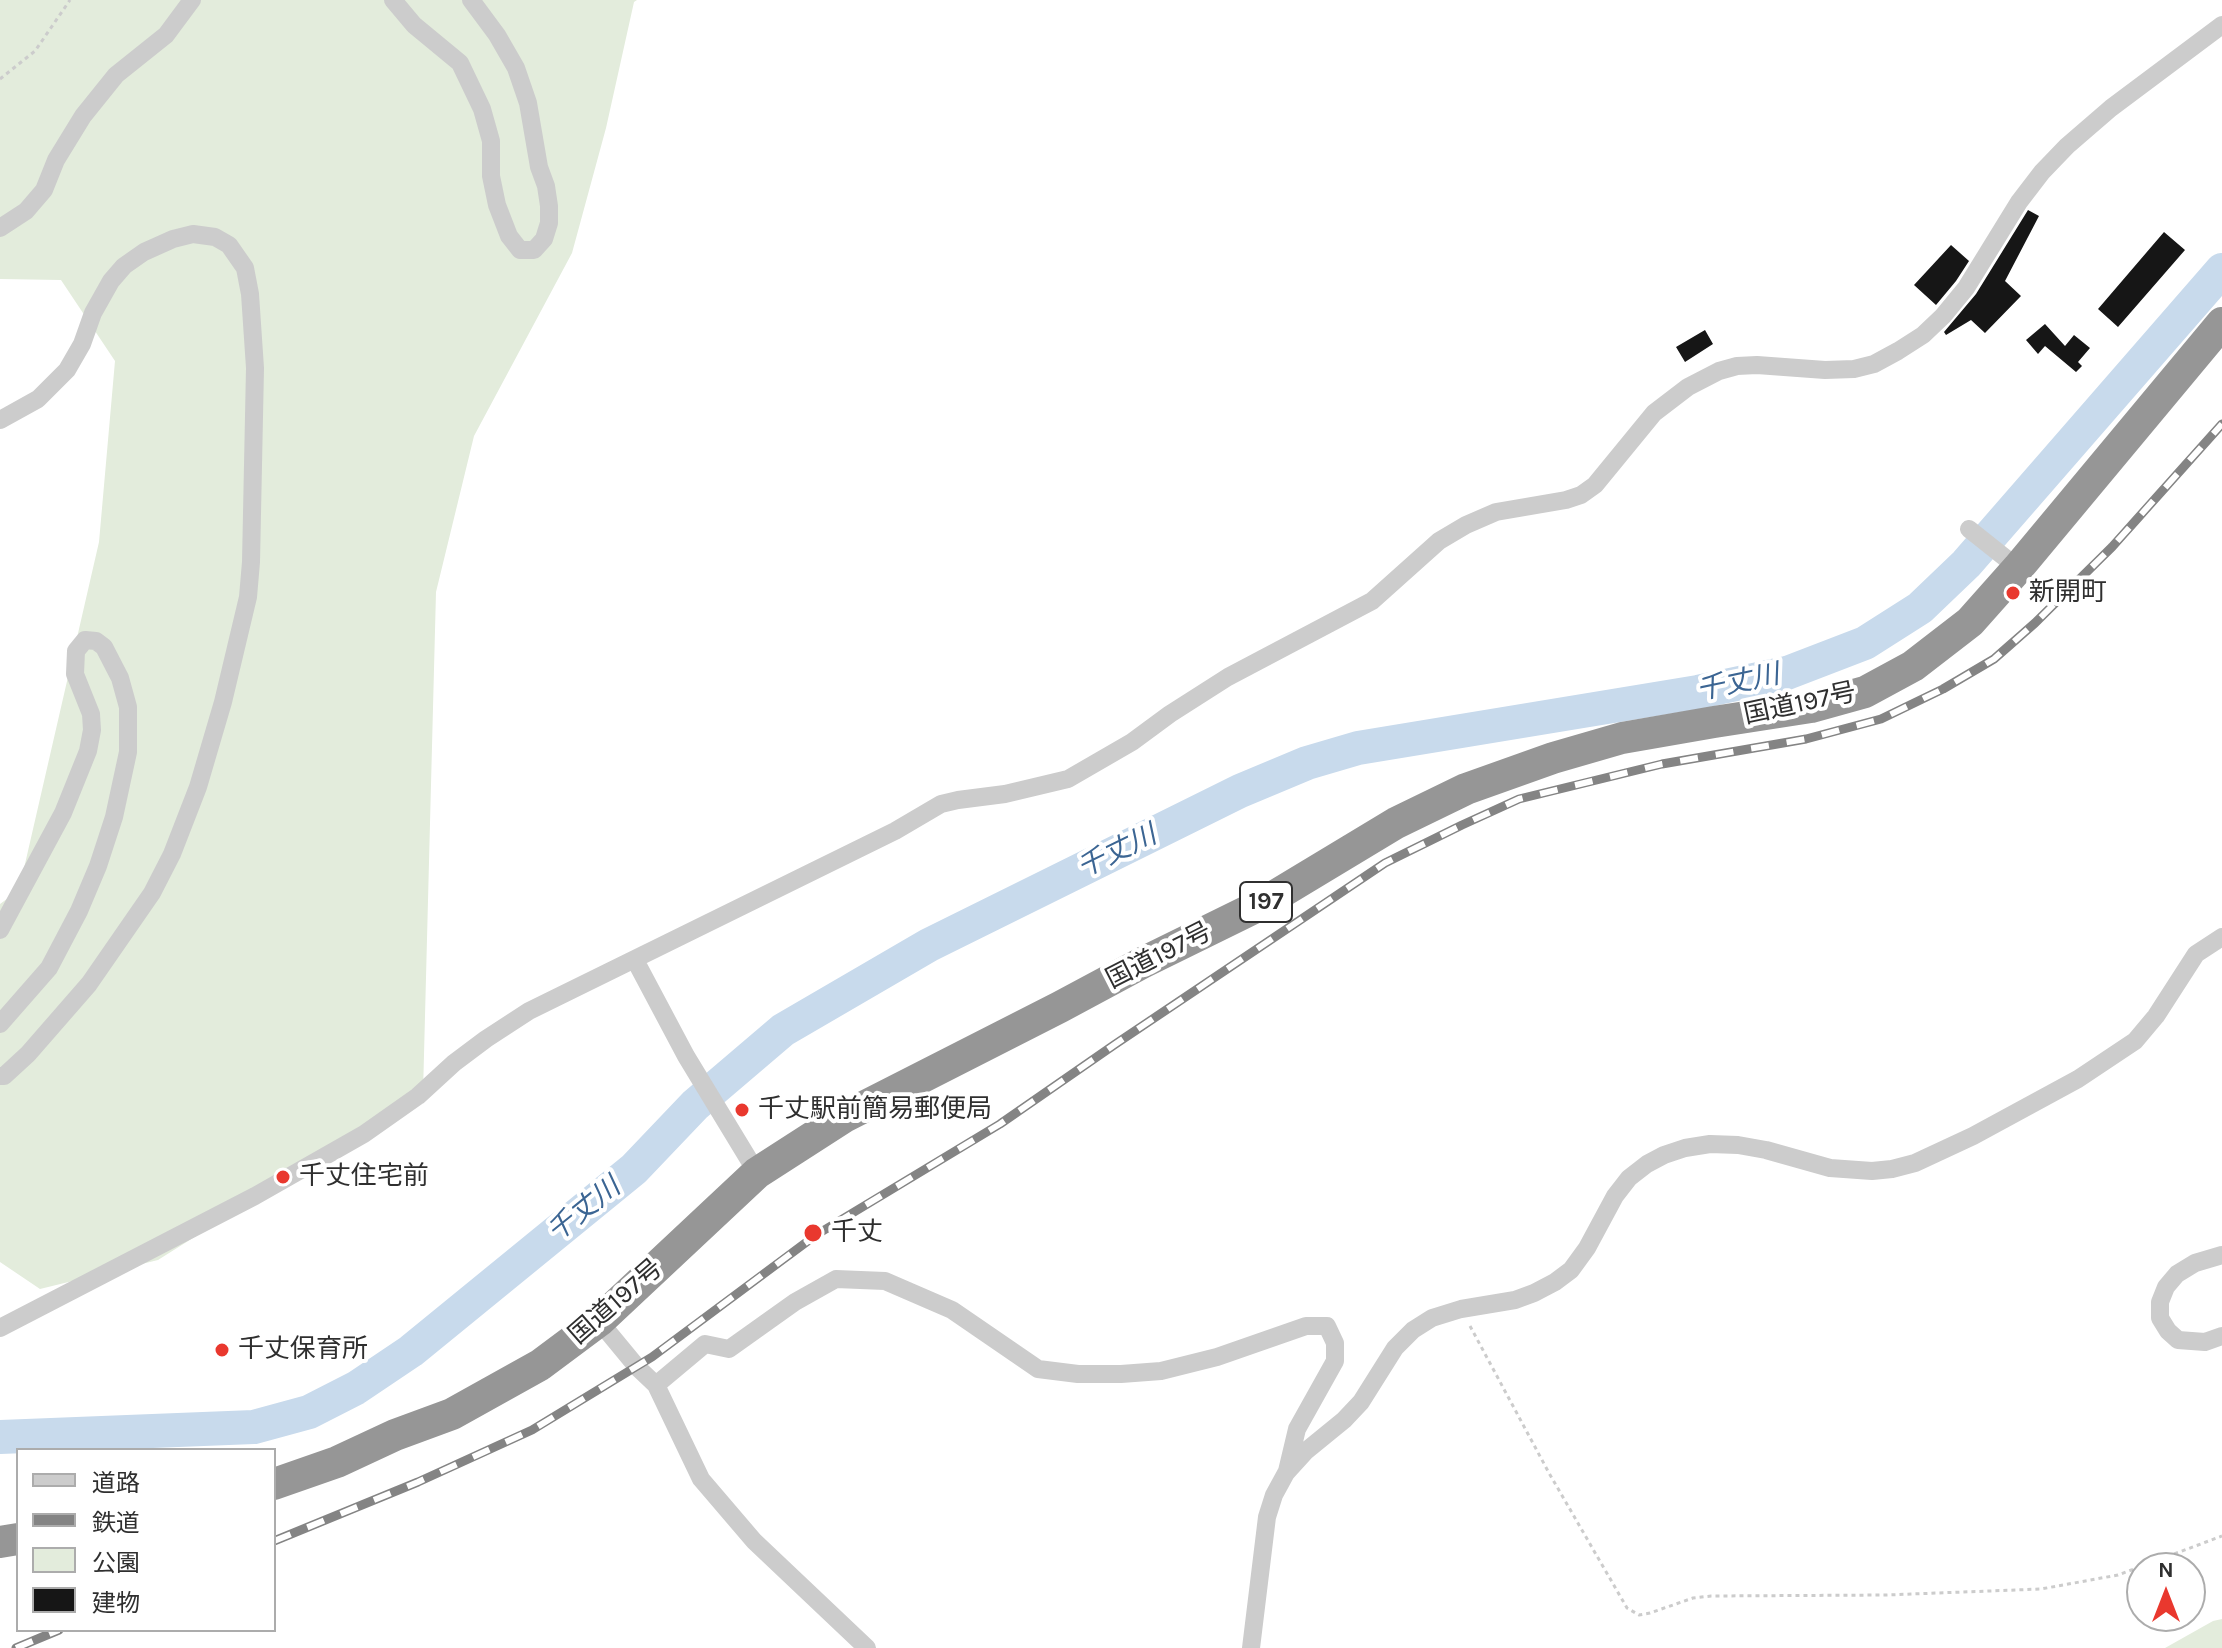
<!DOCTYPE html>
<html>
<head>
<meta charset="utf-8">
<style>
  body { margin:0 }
  #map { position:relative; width:2222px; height:1648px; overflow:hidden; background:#fff; font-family:Karla,"Noto Sans JP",sans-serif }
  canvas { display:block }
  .legend { position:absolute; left:16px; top:1448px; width:260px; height:184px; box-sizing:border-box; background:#fff; border:2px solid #acacac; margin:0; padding:10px 14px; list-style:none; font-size:24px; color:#2f2f2f }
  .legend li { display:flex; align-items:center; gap:16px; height:40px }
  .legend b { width:40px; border:2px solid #acacac }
  .north { position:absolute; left:2126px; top:1552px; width:80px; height:80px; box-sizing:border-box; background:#fff; border:2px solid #acacac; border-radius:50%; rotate:0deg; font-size:22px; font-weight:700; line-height:32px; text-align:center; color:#2f2f2f }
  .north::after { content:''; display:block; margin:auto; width:28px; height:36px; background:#e9382e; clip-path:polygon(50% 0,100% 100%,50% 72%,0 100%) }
</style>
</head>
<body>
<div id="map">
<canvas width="2222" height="1648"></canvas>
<ul class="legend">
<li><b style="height:10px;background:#ccc"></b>道路</li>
<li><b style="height:10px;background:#848484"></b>鉄道</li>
<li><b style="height:22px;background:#e3ecdc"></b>公園</li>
<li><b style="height:22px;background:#161616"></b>建物</li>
</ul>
<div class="north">N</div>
</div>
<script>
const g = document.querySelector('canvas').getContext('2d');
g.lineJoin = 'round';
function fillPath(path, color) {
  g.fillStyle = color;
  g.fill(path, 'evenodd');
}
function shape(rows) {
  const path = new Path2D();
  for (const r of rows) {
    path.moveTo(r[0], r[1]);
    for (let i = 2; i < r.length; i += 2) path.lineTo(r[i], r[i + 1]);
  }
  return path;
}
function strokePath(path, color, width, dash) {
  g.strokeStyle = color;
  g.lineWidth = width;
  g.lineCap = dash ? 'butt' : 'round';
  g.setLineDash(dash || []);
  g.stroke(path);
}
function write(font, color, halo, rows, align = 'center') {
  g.font = font + ' Karla,"Noto Sans JP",sans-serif';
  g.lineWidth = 8;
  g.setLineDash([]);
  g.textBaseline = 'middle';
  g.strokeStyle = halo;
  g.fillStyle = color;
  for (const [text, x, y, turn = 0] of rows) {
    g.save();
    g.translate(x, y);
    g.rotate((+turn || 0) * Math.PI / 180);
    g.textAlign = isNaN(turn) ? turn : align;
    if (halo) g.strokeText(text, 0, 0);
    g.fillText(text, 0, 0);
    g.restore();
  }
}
const green = shape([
  [0,0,637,0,634,2,606,128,572,253,474,436,436,592,423,1093,158,1260,40,1289,0,1262,0,904,19,890,99,542,115,361,61,280,0,279],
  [2222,1619,2222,1648,2165,1648,2213,1621]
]);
const river = shape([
  [0,1437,254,1427,309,1412,356,1388,411,1351,634,1169,695,1105,783,1030,929,945,1240,791,1307,763,1358,748,1698,692,1787,673,1865,643,1920,608,1966,564,2222,270]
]);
const building = shape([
  [2028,210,2039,216,2005,281,2021,296,1985,333,1971,320,1946,335,1944,332,1976,294],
  [2164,232,2185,250,2118,327,2098,309],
  [1951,245,1969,261,1956,281,1936,305,1914,285],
  [2045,324,2065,346,2074,335,2090,348,2078,362,2082,366,2076,372,2045,346,2038,354,2026,340],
  [1705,330,1713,344,1685,362,1676,347]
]);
const path = shape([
  [0,79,35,51,70,0],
  [1470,1326,1549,1473,1627,1608,1639,1615,1650,1613,1693,1598,1711,1596,1886,1595,2041,1589,2118,1575,2222,1536]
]);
const street = shape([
  [393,0,414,25,460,63,482,109,491,141,491,176,497,205,509,236,520,250,534,250,544,239,549,223,549,206,546,186,539,167,528,103,516,68,497,35,471,0],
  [0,228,26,211,44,190,56,160,83,116,116,75,166,35,192,0],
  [0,420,38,399,67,370,82,344,93,313,111,281,124,266,144,252,173,239,193,234,215,237,229,245,245,268,250,294,255,368,251,562,248,597,223,702,198,787,172,854,152,893,89,984,28,1054,4,1076,0,1076],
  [1969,529,2018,568],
  [0,930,63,813,88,751,92,730,91,714,75,674,76,651,85,640,96,641,104,647,120,678,128,707,128,752,114,817,98,866,79,911,49,968,0,1024],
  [635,960,686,1056,757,1173],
  [2222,1255,2195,1263,2177,1274,2166,1287,2160,1302,2160,1318,2168,1331,2178,1340,2205,1342,2222,1336],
  [599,1321,637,1367,656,1385,701,1479,754,1541,867,1648],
  [0,1328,255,1196,364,1134,418,1096,454,1063,486,1039,529,1011,895,831,941,804,958,800,1005,794,1068,779,1132,742,1170,714,1228,677,1372,601,1439,541,1466,525,1496,512,1566,500,1581,495,1595,485,1654,413,1688,387,1719,371,1737,366,1757,365,1825,370,1854,369,1874,364,1898,351,1923,335,1943,316,1966,288,2019,202,2042,172,2067,146,2111,108,2222,25],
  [656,1385,705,1344,729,1349,795,1302,836,1279,885,1281,952,1310,1038,1369,1078,1374,1121,1374,1161,1371,1217,1357,1306,1326,1327,1326,1335,1343,1335,1361,1297,1429,1287,1471],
  [1251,1648,1267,1517,1274,1495,1286,1473,1306,1451,1344,1420,1361,1402,1395,1348,1413,1330,1432,1318,1461,1309,1515,1300,1534,1293,1555,1282,1571,1270,1587,1248,1615,1196,1629,1178,1647,1164,1664,1155,1685,1148,1710,1144,1738,1145,1766,1150,1830,1168,1872,1171,1892,1169,1915,1163,1973,1136,2078,1079,2135,1041,2156,1016,2196,954,2222,937]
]);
const highway = shape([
  [274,1484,337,1462,395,1435,452,1414,540,1365,599,1321,757,1173,844,1117,1060,1007,1142,963,1260,905,1396,823,1466,789,1553,758,1622,738,1714,722,1811,707,1865,692,1913,666,1970,622,2018,568,2222,323],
  [0,1542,18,1539]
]);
const rail = shape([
  [274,1541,418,1482,532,1430,652,1357,816,1235,1000,1124,1114,1045,1385,863,1462,825,1519,799,1662,764,1806,739,1881,719,1943,689,1994,659,2035,623,2112,547,2222,424],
  [16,1648,59,1630]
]);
const markers = [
  [2013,593,8,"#e9382e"],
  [742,1110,8,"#e9382e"],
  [283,1177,8,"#e9382e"],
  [813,1233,10,"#e9382e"],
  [222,1350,8,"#e9382e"]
];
const shields = [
  [1266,902,52]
];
const shieldNames = [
  ["197",1266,902]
];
const poiNames = [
  ["新開町",2029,593],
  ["千丈駅前簡易郵便局",758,1110],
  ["千丈住宅前",299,1177],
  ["千丈",831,1233],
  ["千丈保育所",238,1350]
];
const streetNames = [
  ["国道197号",1800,704,-12],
  ["国道197号",1159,956,-27],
  ["国道197号",616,1302,-41]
];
const waterNames = [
  ["千丈川",1738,683,-12],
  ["千丈川",1117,852,-26],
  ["千丈川",584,1210,-39]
];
fillPath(green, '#e3ecdc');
strokePath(river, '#c8daec', 34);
fillPath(building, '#161616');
strokePath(path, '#ccc', 3, [4, 4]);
strokePath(street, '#ccc', 18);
strokePath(highway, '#969696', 32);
strokePath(rail, '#848484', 9);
strokePath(rail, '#fff', 6, [18]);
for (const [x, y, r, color] of markers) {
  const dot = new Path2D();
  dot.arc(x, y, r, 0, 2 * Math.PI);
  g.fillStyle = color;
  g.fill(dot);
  strokePath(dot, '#fff', 3);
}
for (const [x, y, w] of shields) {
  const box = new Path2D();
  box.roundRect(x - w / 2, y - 20, w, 40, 6);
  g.fillStyle = '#fff';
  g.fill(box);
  strokePath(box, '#2f2f2f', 2);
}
write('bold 24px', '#2f2f2f', null, shieldNames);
write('26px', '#2f2f2f', '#fff', poiNames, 'left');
write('26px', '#2f2f2f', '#fff', streetNames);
write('italic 28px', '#3b6593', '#fff', waterNames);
</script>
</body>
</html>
